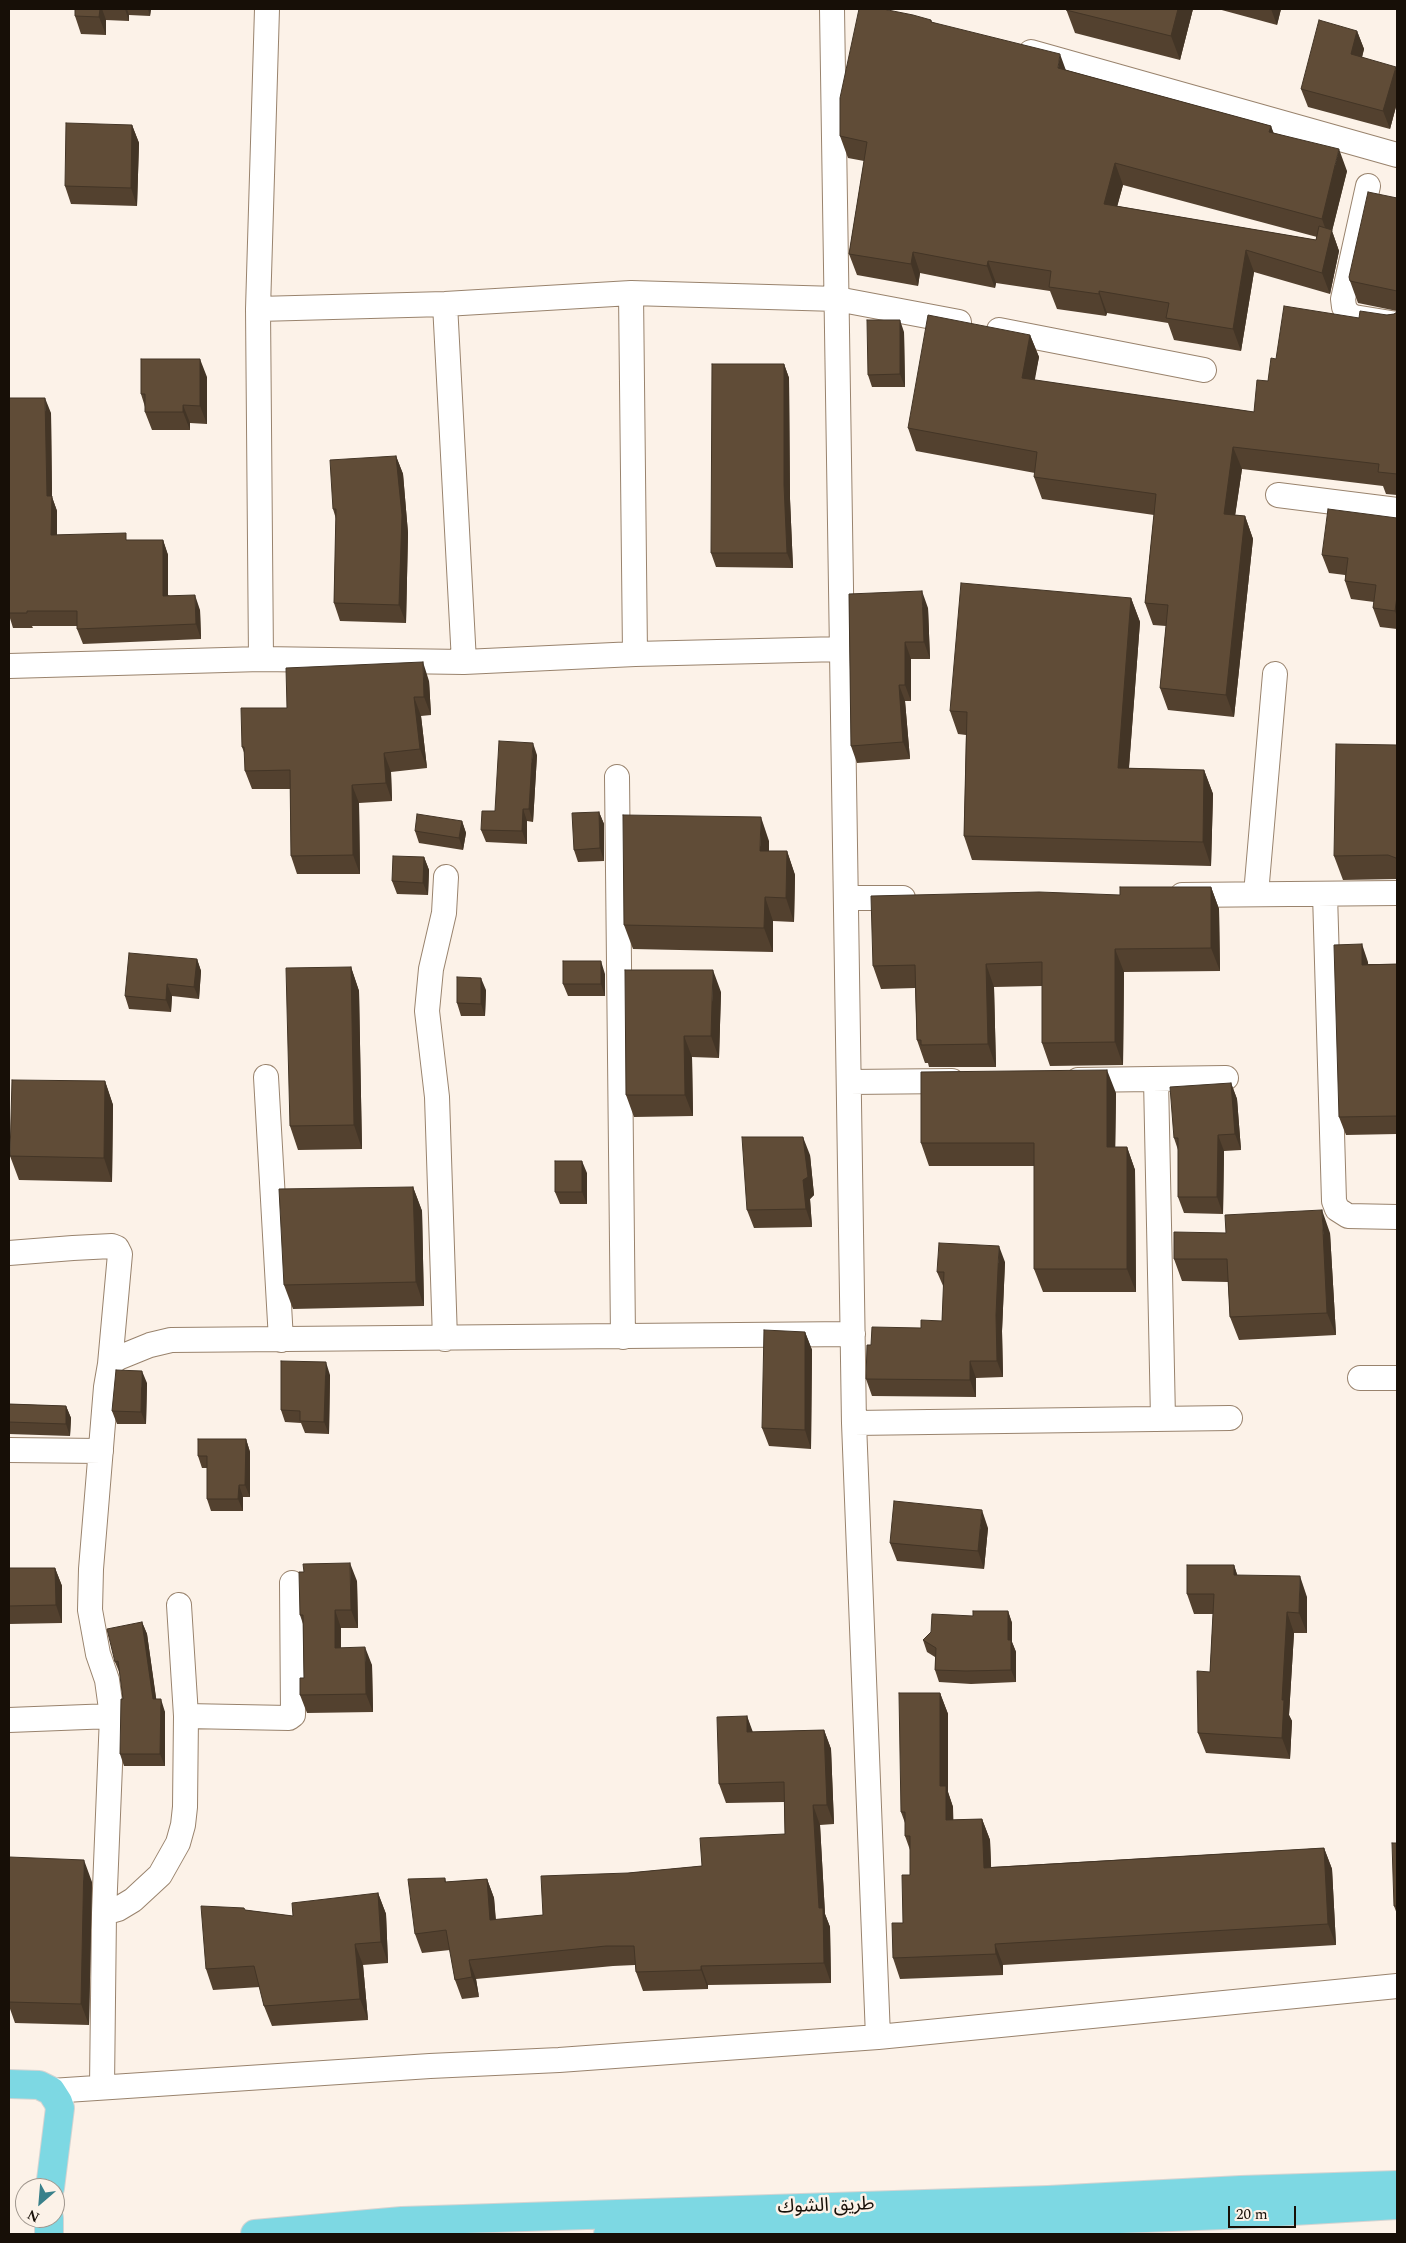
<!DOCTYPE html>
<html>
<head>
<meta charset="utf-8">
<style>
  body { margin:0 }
  #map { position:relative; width:1406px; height:2243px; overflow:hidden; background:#fcf2e8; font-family:Spectral,serif }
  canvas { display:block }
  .frame { position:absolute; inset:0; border:10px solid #170f07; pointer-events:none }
  .north { position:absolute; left:15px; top:2178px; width:50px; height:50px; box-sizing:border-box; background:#fcf2e8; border:1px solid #a0978e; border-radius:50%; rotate:207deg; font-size:14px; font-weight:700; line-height:20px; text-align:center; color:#170f07 }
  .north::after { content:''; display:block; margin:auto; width:18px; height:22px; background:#39808a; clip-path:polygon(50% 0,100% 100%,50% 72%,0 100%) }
  .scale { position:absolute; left:1228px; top:2206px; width:68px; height:22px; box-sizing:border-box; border:2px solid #170f07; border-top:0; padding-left:6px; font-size:15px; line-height:18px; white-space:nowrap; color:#170f07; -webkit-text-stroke:4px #fcf2e8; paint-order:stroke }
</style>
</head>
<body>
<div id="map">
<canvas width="1406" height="2243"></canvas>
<div class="frame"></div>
<div class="north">N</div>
<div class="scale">20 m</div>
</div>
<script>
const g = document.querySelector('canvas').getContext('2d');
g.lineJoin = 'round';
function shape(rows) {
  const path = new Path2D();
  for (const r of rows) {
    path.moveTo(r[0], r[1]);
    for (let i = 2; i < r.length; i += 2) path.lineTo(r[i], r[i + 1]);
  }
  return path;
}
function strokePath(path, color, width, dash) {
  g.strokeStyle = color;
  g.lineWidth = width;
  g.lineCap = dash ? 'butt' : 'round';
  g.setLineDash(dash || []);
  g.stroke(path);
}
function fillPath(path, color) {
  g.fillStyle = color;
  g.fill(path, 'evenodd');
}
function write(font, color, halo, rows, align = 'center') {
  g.font = font + ' Spectral,"Noto Sans Arabic",serif';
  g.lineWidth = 5;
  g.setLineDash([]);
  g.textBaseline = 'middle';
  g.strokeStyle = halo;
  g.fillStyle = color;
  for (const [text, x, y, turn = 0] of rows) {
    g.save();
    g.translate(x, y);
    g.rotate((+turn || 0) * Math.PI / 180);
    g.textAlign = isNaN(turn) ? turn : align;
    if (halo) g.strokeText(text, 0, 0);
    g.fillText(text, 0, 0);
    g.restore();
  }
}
const minor = shape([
  [832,9,854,1423,878,2037],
  [1031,52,1397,155],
  [1368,186,1343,299,1344,307,1348,314,1354,317,1397,324],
  [631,293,635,654],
  [445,304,464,662],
  [258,309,445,304,631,293,837,299,959,322],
  [999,330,1204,370],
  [1278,495,1397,510],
  [261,659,258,309,267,9],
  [9,666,261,659,464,662,635,654,842,649],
  [617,777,623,1337],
  [1256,894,1275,674],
  [1325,894,1334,1201,1337,1209,1348,1216,1397,1217],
  [1182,895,1397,893],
  [846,898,903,898],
  [266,1077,281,1340],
  [1156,1079,1163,1419],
  [1078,1080,1226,1078],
  [849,1082,952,1081],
  [9,1253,73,1248,112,1246,117,1248,120,1254,110,1364],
  [445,1339,437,1097,427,1011,431,969,444,913,446,877],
  [1360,1378,1397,1378],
  [854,1423,1230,1418],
  [9,1450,101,1451],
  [186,1716,289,1718,293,1715,292,1583],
  [9,1720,112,1716],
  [104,1913,118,1909,133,1900,160,1875,178,1843,183,1825,185,1807,186,1716,179,1605],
  [102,2087,104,1913,112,1716,107,1680,98,1654,90,1610,91,1569,106,1387,110,1364,118,1358,150,1345,171,1340,853,1334],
  [51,2091,430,2066,559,2060,878,2037,1397,1986]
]);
const primary = shape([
  [9,2084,39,2085,51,2091,58,2102,60,2108,50,2188],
  [49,2234,49,2218],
  [255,2234,402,2221,1048,2200,1241,2190,1397,2185],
  [608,2234,644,2232,858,2229,1224,2215,1397,2205]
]);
const wall = shape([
  [75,9,151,9,150,16,129,15,129,21,106,20,106,35,81,34,75,16],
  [1066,9,1193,9,1180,60,1075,33],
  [1218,9,1281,9,1277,25],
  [931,20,932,22,1066,70,1271,126,1273,133,1347,171,1332,231,1339,251,1330,294,1254,272,1241,351,1174,340,1168,323,1107,313,1106,316,1057,309,1050,291,996,283,995,288,920,273,918,286,857,275,849,254,864,161,848,158,840,136],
  [1123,185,1317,237,1316,240,1117,206],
  [1357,31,1364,49,1362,57,1397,71,1397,103,1390,129,1308,107,1301,89],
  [132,125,139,143,137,206,71,204,65,186],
  [1397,198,1397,311,1358,303,1350,281],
  [1397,312,1397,495,1386,494,1383,486,1242,469,1235,515,1245,516,1253,539,1234,717,1168,710,1160,688,1166,626,1153,625,1145,603,1154,515,1042,499,1034,477,1035,473,916,451,908,428,1030,335,1039,357,1034,380,1254,412,1268,381,1276,359,1359,318,1394,314],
  [904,332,905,387,872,387,868,375],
  [784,364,789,378,790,499,793,568,716,567,711,553],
  [207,377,207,424,190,423,190,430,152,430,145,412,145,407,141,394],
  [9,398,51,413,52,497,57,511,57,535,128,540,163,540,168,555,168,595,200,610,201,639,83,644,77,629,77,626,32,626,33,628,13,628,9,615],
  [396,456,403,474,408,533,406,623,340,621,334,603,336,519,333,509],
  [1397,518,1397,629,1380,627,1373,608,1374,602,1351,599,1345,581,1345,575,1329,573,1322,555],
  [849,594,928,608,930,659,911,659,911,701,905,701,910,759,857,763,851,746],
  [1131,598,1140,622,1129,768,1204,770,1213,794,1211,866,972,860,964,836,966,735,958,734,950,711],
  [429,681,431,715,421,716,427,768,391,772,392,801,359,803,360,874,297,874,291,856,290,789,252,789,245,771,245,755,242,747,287,708],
  [1397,745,1397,879,1343,880,1334,856],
  [537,755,533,822,527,821,527,844,486,842,481,830],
  [599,812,604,824,604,861,578,862,574,850],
  [462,821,466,833,463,850,419,843,415,831],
  [769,841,769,851,787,851,795,875,794,922,773,921,773,952,633,949,624,925],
  [424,857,429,870,428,895,397,894,392,881],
  [1211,887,1219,909,1220,971,1124,972,1123,1065,1050,1066,1042,1043,1042,986,994,987,996,1067,929,1067,928,1063,925,1063,917,1040,915,988,881,989,873,966,1120,895],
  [197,959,201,971,199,999,172,996,171,1012,129,1009,125,996],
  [1368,962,1368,964,1397,964,1397,1134,1346,1135,1339,1117],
  [351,967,359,991,362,1149,298,1150,290,1126],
  [605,974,605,996,568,996,563,984],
  [486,990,485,1016,461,1016,457,1003],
  [721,992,719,1058,692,1057,693,1116,634,1117,626,1095],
  [105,1081,113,1105,112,1182,19,1180,10,1156],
  [1231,1083,1237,1099,1241,1150,1224,1151,1223,1214,1184,1213,1178,1197,1178,1150,1174,1138],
  [1116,1093,1115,1147,1127,1147,1135,1170,1136,1292,1043,1292,1034,1269,1034,1166,929,1166,921,1143],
  [810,1155,814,1195,810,1199,812,1227,754,1228,747,1210],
  [587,1173,587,1204,560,1204,555,1192],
  [413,1187,422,1211,424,1306,293,1309,284,1285],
  [1330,1233,1336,1335,1239,1340,1230,1317,1228,1282,1182,1281,1174,1259],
  [1005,1262,1002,1331,1003,1377,976,1378,976,1397,872,1396,866,1379,871,1345,942,1321,944,1288,937,1272],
  [805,1332,812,1350,811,1449,769,1446,762,1428],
  [330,1375,329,1434,305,1433,301,1423,285,1422,281,1410],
  [147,1383,146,1424,117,1424,112,1411],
  [9,1404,66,1406,71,1418,70,1436,9,1434],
  [246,1439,250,1452,250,1497,243,1497,243,1511,211,1511,207,1499,207,1468,202,1468,198,1456],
  [988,1528,984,1569,897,1561,890,1543],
  [1234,1565,1237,1575,1307,1597,1307,1633,1294,1633,1289,1715,1292,1721,1290,1759,1206,1753,1198,1733,1210,1672,1213,1614,1194,1614,1187,1594],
  [9,1568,55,1568,62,1586,62,1623,9,1624],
  [357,1581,358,1628,341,1628,341,1648,372,1665,373,1712,307,1713,300,1695,304,1678,303,1624,300,1615],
  [1008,1611,1012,1623,1012,1642,1016,1652,1016,1682,971,1684,939,1682,935,1670,935,1657,927,1652,923,1640,973,1616],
  [142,1622,147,1634,156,1699,165,1712,165,1766,124,1766,120,1754,123,1699,120,1674,115,1662],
  [940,1693,948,1714,948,1792,953,1807,953,1820,982,1819,990,1840,991,1867,1324,1848,1332,1869,1336,1945,1003,1965,1003,1975,900,1979,893,1958,903,1923,910,1875,910,1850,905,1836,905,1823,901,1812],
  [747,1716,752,1732,824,1730,831,1749,834,1824,820,1825,825,1914,830,1927,831,1983,708,1985,708,1989,643,1991,636,1972,635,1965,613,1966,476,1979,479,1997,462,1999,455,1980,450,1950,422,1953,415,1934,445,1878,446,1882,487,1879,494,1898,496,1920,543,1915,628,1873,702,1866,785,1834,784,1802,726,1803,719,1784],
  [1397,1843,1397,1914,1394,1906],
  [9,1865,92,1882,89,2025,15,2023,9,2006],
  [378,1893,386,1914,388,1963,363,1965,368,2020,272,2026,264,2006,260,1987,213,1990,206,1969,245,1910,293,1916]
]);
const shadedWall = shape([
  [100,9,102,9,106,20,106,35,99,17],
  [125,9,127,9,129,15,129,21],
  [148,9,151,9,150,16],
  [1178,9,1193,9,1180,60,1171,36],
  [1271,9,1281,9,1277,25],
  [1357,31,1364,49,1358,73,1351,54],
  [1060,54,1068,76,1058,68],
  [1396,67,1397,71,1397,103,1390,129,1383,111],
  [132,125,139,143,137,206,131,188],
  [1271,126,1279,147,1269,132],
  [1339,149,1347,171,1332,231,1339,251,1330,294,1322,273,1329,239,1322,219],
  [1115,163,1123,185,1112,226,1104,204],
  [1246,250,1254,272,1241,351,1233,329],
  [913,252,920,273,918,286,911,264],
  [988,261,996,283,995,288,987,266],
  [1099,291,1107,313,1106,316,1099,294],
  [900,320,904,332,905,387,900,374],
  [1030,335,1039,357,1031,401,1022,378],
  [200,359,207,377,207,424,200,406],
  [784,364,789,378,790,499,793,568,787,553,784,485],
  [45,398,51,413,52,497,57,511,57,550,51,535,47,496],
  [183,405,190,423,190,430,183,412],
  [1233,447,1242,469,1232,537,1224,514],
  [396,456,403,474,408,533,406,623,399,605],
  [1245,516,1253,539,1234,717,1226,695],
  [163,540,168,555,168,611,163,596],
  [922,591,928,608,930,659,924,642],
  [195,595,200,610,201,639,196,624],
  [1397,596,1397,617,1395,611],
  [1131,598,1140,622,1127,792,1118,768],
  [905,642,911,659,911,701,905,685],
  [423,662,429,681,431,715,424,697],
  [899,685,905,701,910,759,903,742],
  [414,697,421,716,427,768,420,749],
  [533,743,537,755,533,822,529,809],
  [384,753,391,772,392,801,386,783],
  [1204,770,1213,794,1211,866,1203,842],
  [352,785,359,803,360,874,353,855],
  [523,809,527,821,527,844,522,831],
  [599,812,604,824,604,861,600,848],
  [761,817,769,841,769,874,760,851],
  [462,821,466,833,463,850,459,838],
  [787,851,795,875,794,922,786,898],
  [424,857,429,870,428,895,423,883],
  [1211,887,1219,909,1220,971,1211,948],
  [765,897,773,921,773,952,764,928],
  [1362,944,1368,962,1369,983,1362,965],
  [1115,949,1124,972,1123,1065,1115,1042],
  [197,959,201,971,199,999,194,987],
  [601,961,605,974,605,996,601,984],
  [986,964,994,987,996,1067,988,1044],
  [351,967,359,991,362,1149,354,1125],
  [713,970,721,992,719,1058,711,1036],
  [481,978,486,990,485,1016,481,1004],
  [167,984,172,996,171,1012,166,1000],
  [684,1036,692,1057,693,1116,685,1095],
  [1107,1070,1116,1093,1115,1169,1107,1147],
  [105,1081,113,1105,112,1182,104,1158],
  [1231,1083,1237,1099,1241,1150,1235,1134],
  [1218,1135,1224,1151,1223,1214,1217,1197],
  [803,1137,810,1155,814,1195,810,1199,812,1227,806,1209,803,1180],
  [1127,1147,1135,1170,1136,1292,1127,1269],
  [582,1161,587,1173,587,1204,582,1192],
  [413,1187,422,1211,424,1306,416,1282],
  [1322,1210,1330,1233,1336,1335,1327,1313],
  [999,1246,1005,1262,1002,1331,1003,1377,997,1361,996,1315],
  [805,1332,812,1350,811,1449,805,1430],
  [970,1361,976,1378,976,1397,970,1380],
  [326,1362,330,1375,329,1434,324,1422],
  [142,1371,147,1383,146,1424,141,1412],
  [66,1406,71,1418,70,1436,66,1424],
  [246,1439,250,1452,250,1497,245,1485],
  [239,1485,243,1497,243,1511,238,1499],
  [982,1510,988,1528,984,1569,978,1551],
  [350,1563,357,1581,358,1628,351,1610],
  [1234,1565,1241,1586,1234,1575],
  [55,1568,62,1586,62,1623,56,1605],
  [1300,1576,1307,1597,1307,1633,1299,1613],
  [335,1610,341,1628,341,1666,335,1648],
  [1008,1611,1012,1623,1012,1642,1016,1652,1016,1682,1011,1670,1008,1640],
  [1287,1612,1294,1633,1289,1715,1292,1721,1290,1759,1282,1738,1282,1700],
  [142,1622,147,1634,158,1711,153,1699],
  [365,1647,372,1665,373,1712,366,1694],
  [940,1693,948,1714,948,1792,953,1807,954,1840,946,1820,940,1786],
  [161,1699,165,1712,165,1766,160,1754],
  [747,1716,754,1735,747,1732],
  [824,1730,831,1749,834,1824,827,1805],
  [813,1805,820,1825,825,1914,830,1927,831,1983,824,1963,819,1908],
  [982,1819,990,1840,992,1889,984,1868],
  [1324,1848,1332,1869,1336,1945,1328,1924],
  [84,1860,92,1882,89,2025,81,2004],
  [487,1879,494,1898,497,1940,490,1920],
  [378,1893,386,1914,388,1963,381,1942],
  [355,1944,363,1965,368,2020,360,1999],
  [995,1944,1003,1965,1003,1975,996,1954],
  [469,1960,476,1979,479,1997,472,1977],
  [701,1966,708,1985,708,1989,701,1970]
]);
const building = shape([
  [75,9,100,9,99,17,75,16,75,9],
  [859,9,883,9,913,15,931,20,931,22,1060,54,1058,68,1271,126,1269,132,1339,149,1322,219,1115,163,1104,204,1316,240,1319,226,1332,230,1322,273,1246,250,1233,329,1166,318,1169,303,1099,291,1099,294,1049,287,1051,271,988,261,987,266,913,252,911,264,849,254,867,142,840,136,840,98,859,9],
  [1066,9,1178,9,1171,36,1066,10,1066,9],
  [1319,20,1357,31,1351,54,1396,67,1383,111,1301,89,1319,20],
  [66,123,132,125,131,188,65,186,66,123],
  [1368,192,1397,198,1397,291,1350,281,1349,277,1368,192],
  [1284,306,1359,318,1360,311,1387,315,1394,314,1397,312,1397,474,1378,472,1379,464,1233,447,1224,514,1245,516,1226,695,1160,688,1168,605,1145,603,1156,494,1034,477,1037,452,908,428,928,315,1030,335,1022,378,1254,412,1257,380,1268,381,1271,358,1276,359,1284,306],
  [867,320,900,320,900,374,868,375,867,320],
  [141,359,200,359,200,406,183,405,183,412,145,412,145,394,141,394,141,359],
  [712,364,784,364,784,485,787,553,711,553,712,364],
  [9,398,45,398,47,496,52,496,51,535,126,533,126,540,163,540,163,596,195,595,196,624,77,629,77,611,27,611,27,613,9,613,9,398],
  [396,456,402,515,399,605,334,603,336,509,333,509,330,460,396,456],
  [1328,509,1397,518,1397,596,1395,611,1373,608,1376,585,1345,581,1348,558,1322,555,1328,509],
  [961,583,1131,598,1118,768,1204,770,1203,842,964,836,967,712,950,711,961,583],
  [922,591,924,642,905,642,905,685,899,685,903,742,851,746,849,594,922,591],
  [423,662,424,697,414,697,420,749,384,753,386,783,352,785,353,855,291,856,290,770,245,771,244,747,242,747,241,708,287,708,286,668,423,662],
  [499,741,533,743,529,809,523,809,522,831,481,830,482,811,495,811,499,741],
  [1336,744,1397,745,1397,860,1396,858,1388,855,1334,856,1336,744],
  [599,812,600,848,574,850,572,813,599,812],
  [417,814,462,821,459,838,415,831,417,814],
  [623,815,761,817,760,851,787,851,786,898,765,897,764,928,624,925,623,815],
  [393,856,424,857,423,883,392,881,393,856],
  [1120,887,1211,887,1211,948,1115,949,1115,1042,1042,1043,1042,962,986,964,988,1044,921,1045,921,1040,917,1040,915,965,873,966,871,896,1039,892,1120,895,1120,887],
  [1362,944,1362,965,1397,964,1397,1116,1339,1117,1334,945,1362,944],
  [129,953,197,959,194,987,167,984,166,1000,125,996,129,953],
  [563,961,601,961,601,984,563,984,563,961],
  [351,967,354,1125,290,1126,286,968,351,967],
  [625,970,713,970,711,1036,684,1036,685,1095,626,1095,625,970],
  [457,977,481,978,481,1004,457,1003,457,977],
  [1107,1070,1107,1147,1127,1147,1127,1269,1034,1269,1034,1143,921,1143,921,1072,1107,1070],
  [12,1080,105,1081,104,1158,10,1156,12,1080],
  [1231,1083,1235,1134,1218,1135,1217,1197,1178,1197,1178,1138,1174,1138,1170,1087,1231,1083],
  [742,1137,803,1137,808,1177,803,1180,806,1209,747,1210,742,1137],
  [555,1161,582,1161,582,1192,555,1192,555,1161],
  [413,1187,416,1282,284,1285,279,1189,413,1187],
  [1322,1210,1327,1313,1230,1317,1227,1259,1174,1259,1174,1232,1226,1233,1225,1215,1322,1210],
  [939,1243,999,1246,996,1315,997,1361,970,1361,970,1380,866,1379,867,1345,871,1345,872,1327,921,1328,921,1320,942,1321,944,1272,937,1272,939,1243],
  [764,1330,805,1332,805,1430,762,1428,764,1330],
  [281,1361,326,1362,324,1422,300,1421,300,1411,281,1410,281,1361],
  [116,1370,142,1371,141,1412,112,1411,116,1370],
  [9,1404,66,1406,66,1424,9,1422,9,1404],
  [198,1439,246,1439,245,1485,239,1485,238,1499,207,1499,207,1456,198,1456,198,1439],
  [894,1501,982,1510,978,1551,890,1543,894,1501],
  [350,1563,351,1610,335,1610,335,1648,365,1647,366,1694,300,1695,300,1678,304,1678,303,1615,300,1615,299,1572,304,1572,303,1564,350,1563],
  [1187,1565,1234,1565,1234,1575,1300,1576,1299,1613,1287,1612,1282,1700,1284,1700,1282,1738,1198,1733,1197,1671,1210,1672,1214,1594,1187,1594,1187,1565],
  [9,1568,55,1568,56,1605,9,1606,9,1568],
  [973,1611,1008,1611,1008,1640,1011,1640,1011,1670,966,1671,935,1670,936,1648,923,1640,931,1632,932,1614,973,1616,973,1611],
  [142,1622,153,1699,161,1699,160,1754,120,1754,121,1699,123,1699,118,1661,115,1662,107,1629,142,1622],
  [899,1693,940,1693,940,1786,946,1786,946,1820,982,1819,984,1868,1324,1848,1328,1924,995,1944,996,1954,893,1958,892,1923,903,1923,902,1875,910,1875,910,1836,905,1836,905,1812,901,1812,899,1693],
  [747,1716,747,1732,824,1730,827,1805,813,1805,819,1908,823,1908,824,1963,701,1966,701,1970,636,1972,634,1946,606,1946,469,1960,472,1977,455,1980,446,1930,415,1934,408,1879,445,1878,445,1882,487,1879,490,1920,543,1915,541,1876,628,1873,702,1866,700,1838,785,1834,784,1782,719,1784,717,1717,747,1716],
  [1392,1843,1397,1843,1397,1906,1394,1906,1392,1843],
  [9,1857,84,1860,81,2004,9,2002,9,1857],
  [378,1893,381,1942,355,1944,360,1999,264,2006,254,1966,206,1969,201,1906,244,1908,245,1910,293,1916,292,1903,378,1893]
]);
const streetNames = [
  ["طريق الشوك",826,2207,-2]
];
strokePath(minor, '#99836d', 26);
strokePath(primary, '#d5d4d2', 30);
strokePath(minor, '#fff', 24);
strokePath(primary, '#7dd8e3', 28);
fillPath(wall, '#53412f');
fillPath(shadedWall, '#433526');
fillPath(building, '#604c37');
strokePath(building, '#433526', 1);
write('19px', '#170f07', '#fcf2e8', streetNames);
</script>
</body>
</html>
